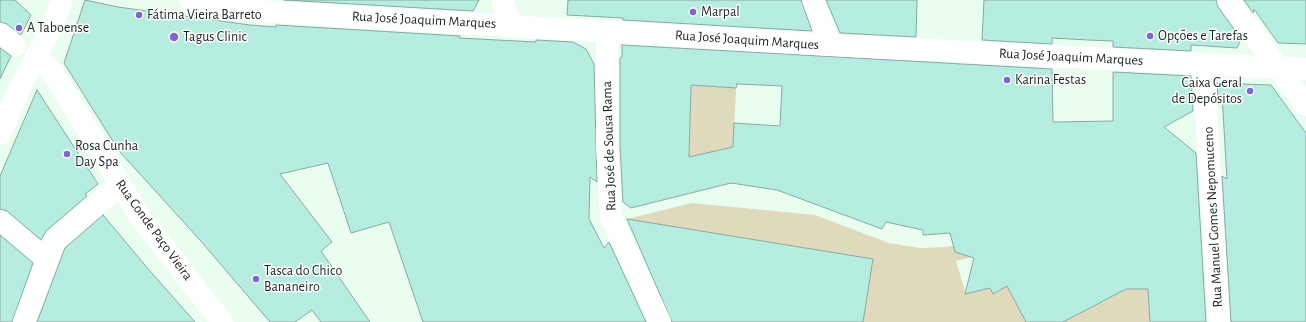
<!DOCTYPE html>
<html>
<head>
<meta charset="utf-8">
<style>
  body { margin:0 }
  canvas { display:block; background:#e9feee }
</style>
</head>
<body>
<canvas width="1306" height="322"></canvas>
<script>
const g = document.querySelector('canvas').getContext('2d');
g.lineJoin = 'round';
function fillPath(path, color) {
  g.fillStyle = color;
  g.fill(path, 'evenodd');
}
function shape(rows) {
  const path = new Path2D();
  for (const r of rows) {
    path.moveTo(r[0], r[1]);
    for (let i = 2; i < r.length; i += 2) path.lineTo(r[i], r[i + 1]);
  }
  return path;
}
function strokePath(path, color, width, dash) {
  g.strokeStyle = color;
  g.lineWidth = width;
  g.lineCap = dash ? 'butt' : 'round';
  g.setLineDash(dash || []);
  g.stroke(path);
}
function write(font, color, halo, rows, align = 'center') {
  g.font = font + ' "Alegreya Sans",sans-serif';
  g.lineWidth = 3;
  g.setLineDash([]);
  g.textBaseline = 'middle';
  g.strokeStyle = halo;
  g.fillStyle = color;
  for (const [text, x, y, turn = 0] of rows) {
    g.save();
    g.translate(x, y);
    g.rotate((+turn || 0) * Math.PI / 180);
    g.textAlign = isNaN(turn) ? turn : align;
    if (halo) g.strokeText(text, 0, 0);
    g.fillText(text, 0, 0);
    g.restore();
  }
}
const green = shape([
  [691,85,736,88,733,154,689,157],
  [692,203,815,215,889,243,920,248,947,247,968,242,972,257,956,261,966,294,986,289,978,258,994,294,1007,286,1026,322,863,322,872,259,627,219],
  [1144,280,1148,289,1150,322,1063,322]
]);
const building = shape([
  [0,0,15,0,31,15,21,35,7,24,0,22,0,0],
  [85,0,118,7,250,25,276,27,276,25,460,36,459,38,536,42,536,40,573,42,586,49,594,64,597,182,590,177,589,219,604,248,609,242,646,322,423,322,389,222,351,233,328,163,280,174,332,242,321,251,370,322,321,322,312,310,295,322,270,322,199,239,119,151,64,63,85,0],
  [284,0,479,0,473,11,284,0],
  [568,0,801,0,812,31,623,20,623,18,567,15,568,0],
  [826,0,917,0,916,37,840,33,826,0],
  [984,0,1216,0,1218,7,1241,39,1237,48,1191,45,1191,51,1113,47,1113,41,1088,40,1052,38,1052,44,982,40,984,0],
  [1244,0,1306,0,1306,44,1278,43,1254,9,1253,13,1244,0],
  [622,45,1052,69,1053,122,1113,121,1113,72,1191,76,1193,111,1164,127,1196,153,1206,322,1150,322,1148,289,1126,289,1063,322,1026,322,1007,286,993,294,990,288,965,294,974,258,955,252,950,233,923,235,923,230,886,222,882,229,777,190,731,183,631,208,623,202,620,146,620,58,622,57,622,45],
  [737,84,782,86,780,126,734,123,733,147,689,157,691,85,736,88,737,84],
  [0,48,11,56,0,79,0,48],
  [1217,83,1271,85,1306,133,1306,322,1231,322,1222,176,1227,179,1222,95,1218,98,1217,83],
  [37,90,98,184,85,194,87,196,46,231,41,240,7,211,0,209,0,176,37,90],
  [103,215,150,271,195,322,37,322,65,248,103,215],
  [627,219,873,259,863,322,672,322,627,219],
  [0,235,33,263,12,322,0,322,0,235]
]);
const pedestrian = shape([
  [0,33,16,46],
  [0,220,47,260]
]);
const minor = shape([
  [190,0,258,11,831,45,1306,69],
  [503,0,510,25],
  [813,0,831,45],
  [1228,0,1306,105],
  [607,31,607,146,611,217,660,322],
  [36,57,51,70,140,217,222,322],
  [1203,64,1219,322],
  [0,134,19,89,51,28,62,0],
  [24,322,54,241,120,185]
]);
const markers = [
  [693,12,4,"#7f63de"],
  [139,15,4,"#7f63de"],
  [19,28,4,"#7f63de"],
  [1150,36,4,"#7f63de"],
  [174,37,5,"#7f63de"],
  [1007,80,4,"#7f63de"],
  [1250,91,4,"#7f63de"],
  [67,154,4,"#7f63de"],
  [256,279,4,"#7f63de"]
];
const poiNames = [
  ["Marpal",701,12],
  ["Fátima Vieira Barreto",147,15],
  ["A Taboense",27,28],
  ["Opções e Tarefas",1158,36],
  ["Tagus Clinic",183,37],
  ["Karina Festas",1015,80],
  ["Caixa Geral",1242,83,"right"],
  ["de Depósitos",1242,99,"right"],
  ["Rosa Cunha",75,146],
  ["Day Spa",75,162],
  ["Tasca do Chico",264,271],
  ["Bananeiro",264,287]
];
const streetNames = [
  ["Rua José Joaquim Marques",424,20,3],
  ["Rua José Joaquim Marques",747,40,4],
  ["Rua José Joaquim Marques",1071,57,3],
  ["Rua José de Sousa Rama",609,146,-92],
  ["Rua Manuel Gomes Nepomuceno",1213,217,-93],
  ["Rua Conde Paço Vieira",154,230,54]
];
fillPath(green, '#e0dabc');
fillPath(building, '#b6ede1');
strokePath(building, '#88a9a1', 1);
strokePath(pedestrian, '#fff', 20);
strokePath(minor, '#fff', 22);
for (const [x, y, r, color] of markers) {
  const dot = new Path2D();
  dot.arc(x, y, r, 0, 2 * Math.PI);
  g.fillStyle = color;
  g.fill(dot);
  strokePath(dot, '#fff', 1.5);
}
write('14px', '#1c251e', '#fff', poiNames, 'left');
write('14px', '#1c251e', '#fff', streetNames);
</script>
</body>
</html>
